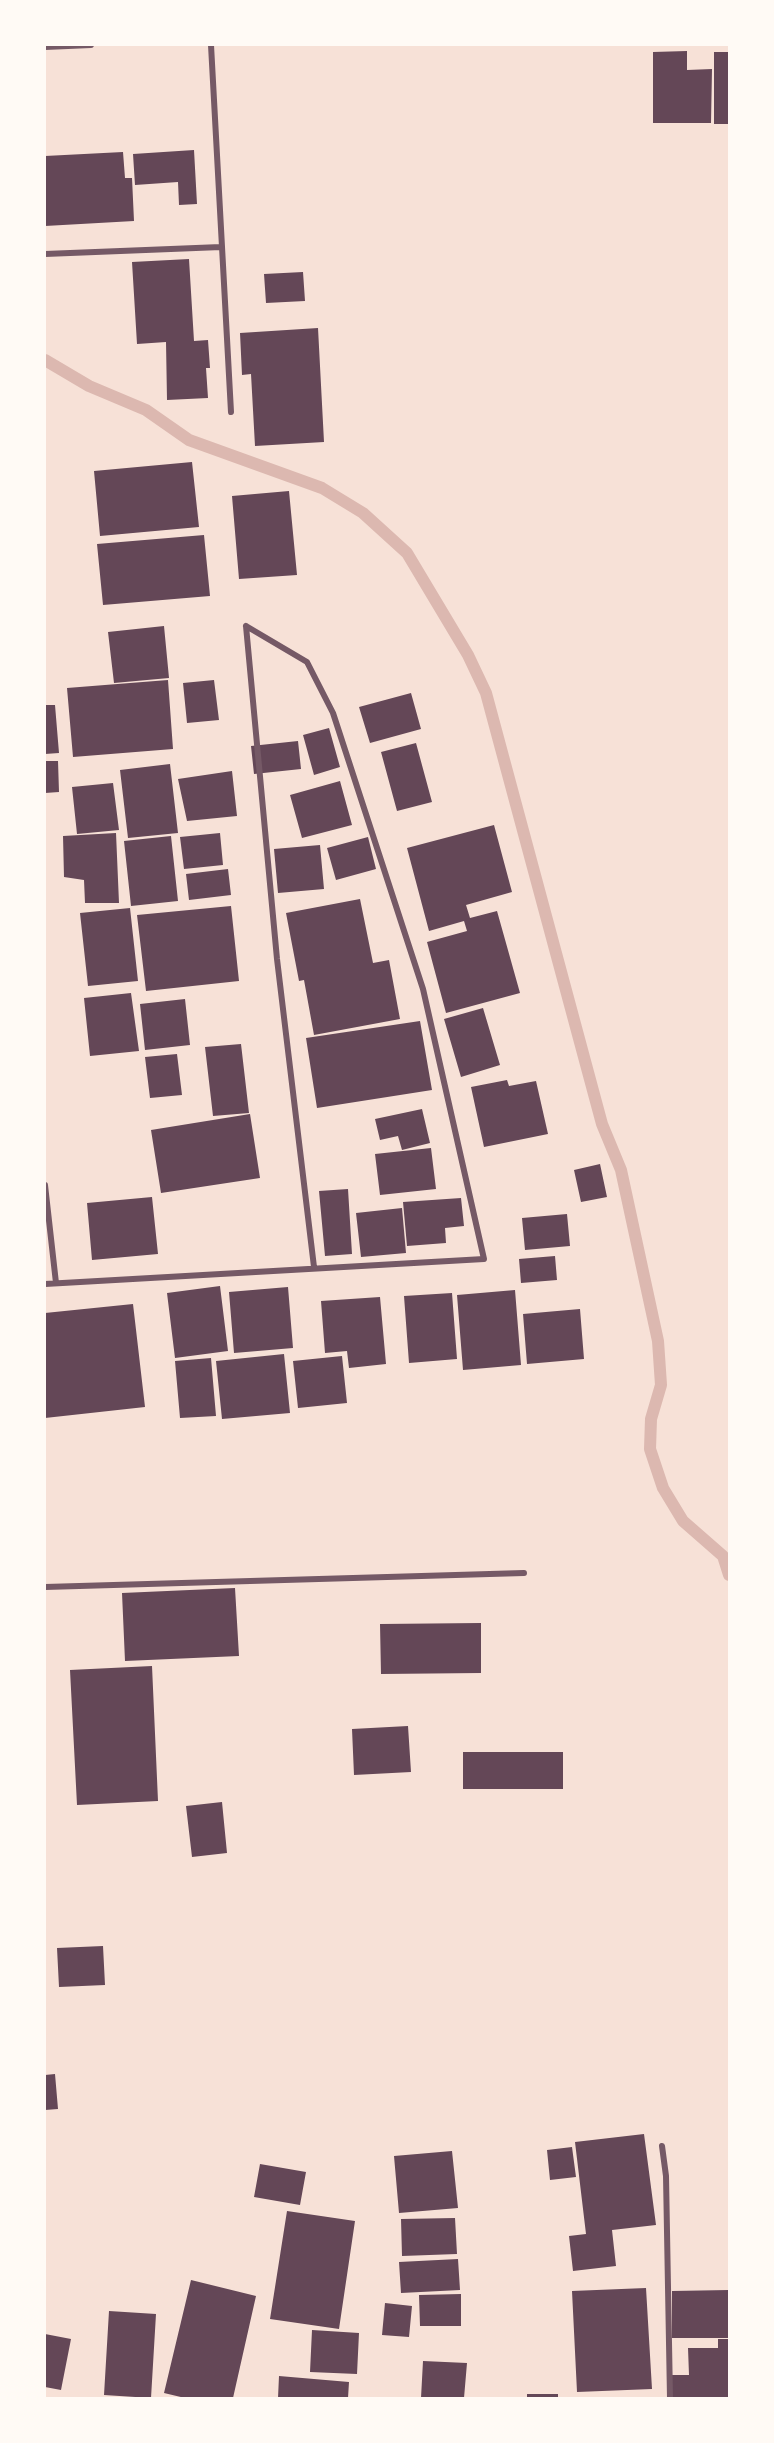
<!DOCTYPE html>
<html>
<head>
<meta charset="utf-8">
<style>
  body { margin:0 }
  #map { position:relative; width:774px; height:2443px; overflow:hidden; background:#f7e1d7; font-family:Arial,sans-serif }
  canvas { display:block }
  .frame { position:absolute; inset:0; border:46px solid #fffaf5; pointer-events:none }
</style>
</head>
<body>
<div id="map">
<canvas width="774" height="2443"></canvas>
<div class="frame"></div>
</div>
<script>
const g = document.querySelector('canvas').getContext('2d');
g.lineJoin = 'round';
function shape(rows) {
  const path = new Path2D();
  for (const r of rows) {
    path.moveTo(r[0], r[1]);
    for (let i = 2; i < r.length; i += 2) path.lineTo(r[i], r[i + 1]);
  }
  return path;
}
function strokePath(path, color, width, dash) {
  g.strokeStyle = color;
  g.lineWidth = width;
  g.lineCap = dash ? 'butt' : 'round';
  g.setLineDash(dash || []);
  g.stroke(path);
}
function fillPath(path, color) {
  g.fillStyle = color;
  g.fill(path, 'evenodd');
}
const stream = shape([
  [45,360,89,386,146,410,189,440,322,488,363,513,407,553,468,655,486,693,602,1124,621,1170,658,1341,661,1385,651,1419,650,1449,663,1488,683,1521,723,1556,729,1575]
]);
const building = shape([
  [687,51,687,70,712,69,711,123,653,123,653,52],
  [714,52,729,52,729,124,714,124],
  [194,150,197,204,179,205,178,182,135,185,133,154],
  [123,152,125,178,132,178,134,221,45,226,45,156],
  [189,259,194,341,208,340,210,368,206,368,208,398,167,400,166,342,137,344,132,262],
  [303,272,305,301,266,303,264,274],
  [318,328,324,442,255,446,251,374,242,375,240,333],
  [192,462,199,527,100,536,94,471],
  [289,491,297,575,239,579,232,496],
  [204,535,210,596,103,605,97,544],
  [164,626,169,678,114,683,108,632],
  [168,680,173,749,73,757,67,688],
  [214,680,219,720,187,723,183,683],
  [411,693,421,729,370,743,359,707],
  [45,705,55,705,59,753,45,754],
  [329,728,340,767,314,775,303,735],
  [298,741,301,769,254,774,251,746],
  [416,743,432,802,397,811,381,752],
  [45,761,58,761,59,792,45,793],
  [170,764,178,833,128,838,120,770],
  [232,771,237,816,187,821,178,779],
  [340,781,352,825,302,838,290,795],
  [113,783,119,830,77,834,72,787],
  [494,825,512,892,466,905,470,918,497,911,520,993,446,1013,427,942,467,931,464,921,429,931,407,848],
  [116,833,119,903,85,903,84,880,64,877,63,836],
  [220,833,223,865,184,869,180,837],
  [171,836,178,901,131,906,124,841],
  [368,837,376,869,336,880,327,848],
  [320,845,324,889,278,893,274,849],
  [228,869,231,895,189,900,186,874],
  [360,899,373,963,389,960,400,1019,314,1035,304,980,299,981,286,913],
  [231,906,239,981,146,991,137,915],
  [130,908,138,981,88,986,80,913],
  [131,993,139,1051,90,1056,84,998],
  [185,999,190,1045,145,1050,140,1004],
  [483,1008,500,1065,461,1077,444,1019],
  [420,1021,432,1090,317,1108,306,1038],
  [241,1044,249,1113,213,1116,205,1047],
  [177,1054,182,1095,150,1098,145,1057],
  [507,1080,509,1086,536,1081,548,1134,484,1147,471,1087],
  [422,1109,430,1143,402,1150,398,1136,380,1140,375,1119],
  [250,1114,260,1178,161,1193,151,1130],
  [431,1148,436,1189,380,1195,375,1154],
  [600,1164,607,1197,581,1202,574,1170],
  [348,1189,352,1254,325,1256,319,1191],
  [152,1197,158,1254,92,1260,87,1203],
  [461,1198,464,1226,445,1228,446,1243,407,1246,403,1202],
  [402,1208,406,1253,361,1257,356,1213],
  [567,1214,570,1246,525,1250,522,1218],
  [555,1256,557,1280,521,1283,519,1259],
  [220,1286,228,1351,175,1358,167,1293],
  [288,1287,293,1348,234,1353,229,1292],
  [515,1290,521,1365,463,1370,457,1295],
  [452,1293,457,1359,409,1363,404,1296],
  [380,1297,386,1364,349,1368,347,1351,325,1353,321,1301],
  [133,1304,145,1407,45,1418,45,1313],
  [580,1309,584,1359,527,1364,523,1314],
  [284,1354,290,1413,222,1419,216,1361],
  [342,1356,347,1403,298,1408,293,1361],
  [211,1358,216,1416,180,1418,175,1361],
  [235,1588,239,1656,125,1661,122,1593],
  [481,1623,481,1673,381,1674,380,1624],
  [152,1666,158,1801,77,1805,70,1670],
  [408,1726,411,1772,354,1775,352,1729],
  [463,1752,563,1752,563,1789,463,1789],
  [222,1802,227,1853,192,1857,186,1806],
  [103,1946,105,1985,59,1987,57,1948],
  [55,2074,58,2109,45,2110,45,2075],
  [644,2134,656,2225,612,2230,616,2266,573,2271,569,2236,586,2234,575,2142],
  [572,2147,576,2177,550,2180,547,2150],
  [452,2151,458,2208,399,2213,394,2156],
  [260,2164,306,2172,300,2205,254,2197],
  [287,2211,355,2221,339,2329,270,2319],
  [455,2218,457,2254,402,2256,401,2219],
  [458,2259,460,2290,401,2293,399,2262],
  [191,2280,256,2296,233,2398,185,2398,164,2393],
  [646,2288,652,2389,577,2392,572,2291],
  [729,2290,729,2338,672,2338,672,2291],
  [461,2294,461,2326,420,2326,419,2295],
  [385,2303,412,2306,409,2337,382,2335],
  [109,2311,156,2314,151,2398,104,2395],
  [312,2330,359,2333,357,2374,310,2372],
  [45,2334,71,2339,61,2390,45,2387],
  [718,2339,729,2339,729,2398,671,2398,671,2375,689,2375,688,2348,718,2348],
  [423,2361,467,2363,464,2398,421,2398],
  [279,2376,349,2382,348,2398,278,2398],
  [527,2394,558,2394,558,2398,527,2398]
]);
const minor = shape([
  [211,45,231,412],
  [45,47,91,45],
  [45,254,221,247],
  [246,626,277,959,314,1267],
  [45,1185,56,1283],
  [45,1284,484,1259,423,989,333,713,307,662,246,626],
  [45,1587,524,1573],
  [662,2146,666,2176,670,2398]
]);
strokePath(stream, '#dcb8b0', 12);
fillPath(building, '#644757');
strokePath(minor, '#755966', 6);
</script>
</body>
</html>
